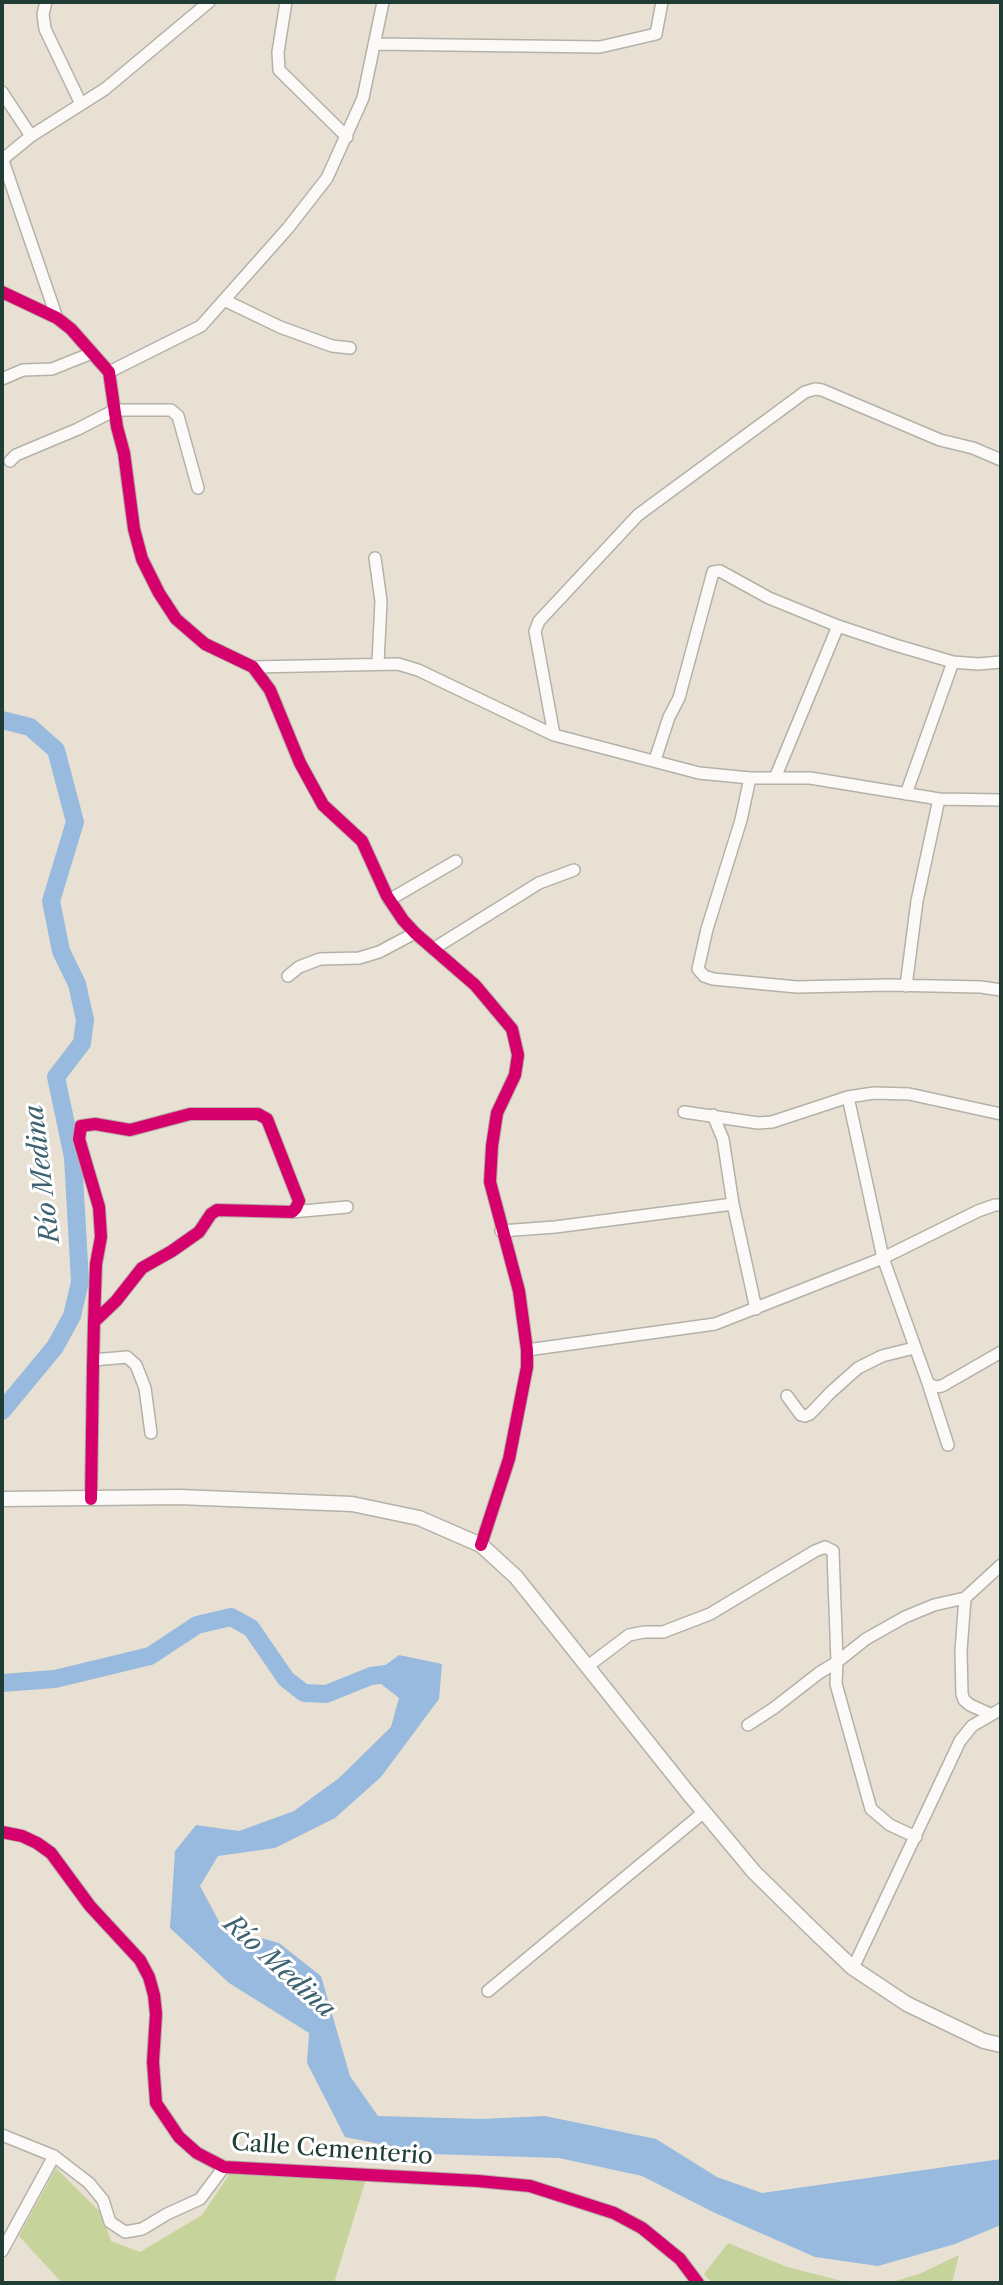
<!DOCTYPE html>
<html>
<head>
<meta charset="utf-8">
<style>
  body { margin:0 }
  #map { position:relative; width:1003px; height:2285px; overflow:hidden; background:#e8e1d3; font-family:"Libre Caslon Text",serif }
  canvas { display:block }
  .frame { position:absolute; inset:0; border:4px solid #1f3d34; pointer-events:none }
</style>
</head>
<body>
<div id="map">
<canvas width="1003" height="2285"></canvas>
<div class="frame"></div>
</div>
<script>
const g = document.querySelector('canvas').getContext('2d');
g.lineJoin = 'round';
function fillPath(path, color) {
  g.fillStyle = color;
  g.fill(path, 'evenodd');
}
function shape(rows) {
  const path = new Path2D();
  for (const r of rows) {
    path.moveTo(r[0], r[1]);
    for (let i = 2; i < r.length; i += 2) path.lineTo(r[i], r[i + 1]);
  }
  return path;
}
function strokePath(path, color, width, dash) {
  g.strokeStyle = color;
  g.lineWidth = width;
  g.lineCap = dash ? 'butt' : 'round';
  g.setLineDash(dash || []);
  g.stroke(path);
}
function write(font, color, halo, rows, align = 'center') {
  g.font = font + ' "Libre Caslon Text",serif';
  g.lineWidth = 6;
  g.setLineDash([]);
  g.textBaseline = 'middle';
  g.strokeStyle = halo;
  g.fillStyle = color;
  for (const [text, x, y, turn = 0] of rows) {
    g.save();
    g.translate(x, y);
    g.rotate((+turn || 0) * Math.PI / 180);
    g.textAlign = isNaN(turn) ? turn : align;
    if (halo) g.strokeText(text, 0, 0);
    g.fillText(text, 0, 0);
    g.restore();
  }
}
const green = shape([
  [56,2168,102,2214,111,2241,140,2252,202,2215,231,2172,366,2179,334,2283,62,2283,19,2236],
  [728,2243,787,2267,850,2283,712,2283,704,2274],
  [959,2255,952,2283,889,2283,919,2274]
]);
const water = shape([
  [399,1655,442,1664,439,1699,381,1777,335,1818,275,1848,218,1856,200,1886,222,1927,279,1943,321,1976,350,2076,378,2116,482,2119,545,2116,656,2139,717,2177,762,2193,1001,2159,1001,2225,955,2244,878,2266,815,2257,715,2213,642,2176,559,2158,429,2154,345,2137,307,2063,309,2033,229,1983,170,1928,175,1851,196,1825,239,1831,294,1811,339,1778,391,1727,399,1698,371,1676]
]);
const river = shape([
  [2,720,30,727,56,750,75,822,51,901,61,951,77,984,85,1020,82,1043,56,1077,73,1157,80,1282,72,1316,55,1347,2,1411],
  [2,1683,55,1679,150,1656,197,1625,231,1617,251,1628,286,1679,304,1693,326,1694,371,1676,393,1673]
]);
const minor = shape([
  [46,2,43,14,45,29,81,104],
  [286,2,278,52,279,70,347,137],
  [374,44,600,47,656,34,662,2],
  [2,92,31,136],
  [2,158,57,318],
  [3,159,31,136,105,89,209,2],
  [2,292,57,318,71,329,109,372,117,427,124,453,134,529,142,559,159,593,176,619,205,644,253,667,270,690,300,763,323,805,362,841,387,896,403,920,415,933,475,985,512,1029,518,1055,515,1075,497,1113,492,1146,490,1182,519,1291,527,1350,527,1367,509,1459,481,1545],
  [224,300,280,327,332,346,350,348],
  [109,372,201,326,288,228,327,178,363,98,383,2],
  [2,379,23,370,52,369,92,353],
  [10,461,16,455,78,429,115,410,171,410,178,416,198,488],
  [375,558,381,601,378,663],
  [253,667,398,664,418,670,554,735,699,773,750,778,810,778,939,799,1001,800],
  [554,735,535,631,539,621,638,515,805,392,815,389,822,390,940,440,973,448,1001,460],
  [655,760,669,717,679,698,713,572,720,571,769,598,838,626,895,645,953,662,978,664,1001,662],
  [750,778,741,820,707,929,698,969,704,976,713,979,797,987,888,985,981,987,1001,990],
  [775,778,838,626],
  [906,794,953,662],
  [389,900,456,861],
  [433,949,539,883,574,870],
  [288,976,299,967,320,959,359,958,379,952,415,933],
  [906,986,917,901,939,799],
  [848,1097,883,1258,928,1383,935,1387,942,1386,1001,1352],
  [684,1112,758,1123,772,1122,848,1097,874,1093,909,1094,1001,1114],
  [713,1115,723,1139,733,1204],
  [292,1212,347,1207],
  [501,1231,555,1227,733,1204,756,1309],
  [527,1350,715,1324,883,1258,978,1211,995,1205,1001,1205],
  [93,1360,127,1357,136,1365,145,1388,151,1433],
  [928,1383,948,1445],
  [787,1396,801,1415,805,1416,810,1414,831,1392,858,1368,882,1356,914,1348],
  [91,1499,93,1365,94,1322,96,1264,101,1237,99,1207,79,1139,81,1126,95,1124,130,1130,190,1114,258,1114,267,1119,299,1201,296,1208,292,1212,217,1210,211,1214,199,1232,172,1251,142,1268,116,1301,94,1322],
  [965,1598,961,1651,962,1694,964,1700,970,1705,990,1714],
  [588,1666,629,1635,644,1632,663,1632,710,1614,815,1551,825,1547,833,1551,837,1662,819,1673,774,1708,748,1725],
  [2,1832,22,1836,37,1843,51,1853,90,1906,140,1960,149,1977,154,1995,156,2014,153,2062,156,2103,179,2137,197,2153,224,2167,478,2181,530,2186,614,2213,642,2228,680,2259,698,2283],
  [916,1837,890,1825,871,1809,836,1684,837,1662,866,1639,905,1617,934,1605,965,1598,1001,1565],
  [853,1968,960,1741,972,1726,1001,1709],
  [488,1991,704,1812],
  [2,2135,54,2156,89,2183,103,2200,110,2222,125,2232,142,2229,167,2214,200,2199,224,2167],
  [2,2251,54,2156]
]);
const major = shape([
  [2,1499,179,1497,352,1504,419,1518,481,1545,516,1577,689,1794,754,1872,813,1930,853,1968,907,2004,984,2041,1001,2045]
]);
const cycleway = shape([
  [2,292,57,318,71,329,109,372,117,427,124,453,134,529,142,559,159,593,176,619,205,644,253,667,270,690,300,763,323,805,362,841,387,896,403,920,415,933,475,985,512,1029,518,1055,515,1075,497,1113,492,1146,490,1182,519,1291,527,1350,527,1367,509,1459,481,1545],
  [91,1499,93,1365,94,1322,96,1264,101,1237,99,1207,79,1139,81,1126,95,1124,130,1130,190,1114,258,1114,267,1119,299,1201,296,1208,292,1212,217,1210,211,1214,199,1232,172,1251,142,1268,116,1301,94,1322],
  [2,1832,22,1836,37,1843,51,1853,90,1906,140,1960,149,1977,154,1995,156,2014,153,2062,156,2103,179,2137,197,2153,224,2167,478,2181,530,2186,614,2213,642,2228,680,2259,698,2283]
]);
const streetNames = [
  ["Calle Cementerio",332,2150,4]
];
const waterNames = [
  ["Río Medina",43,1174,-97],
  ["Río Medina",279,1967,42]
];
fillPath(green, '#c6d39b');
fillPath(water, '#98bade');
strokePath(river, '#98bade', 18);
strokePath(minor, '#b3b1a8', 14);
strokePath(major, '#b3b1a8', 17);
strokePath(minor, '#fcfaf8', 11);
strokePath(major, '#fcfaf8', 14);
strokePath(cycleway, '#d6006c', 12);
write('24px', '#1f3d34', '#fff', streetNames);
write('italic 26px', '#3d6371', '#fff', waterNames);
</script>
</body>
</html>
